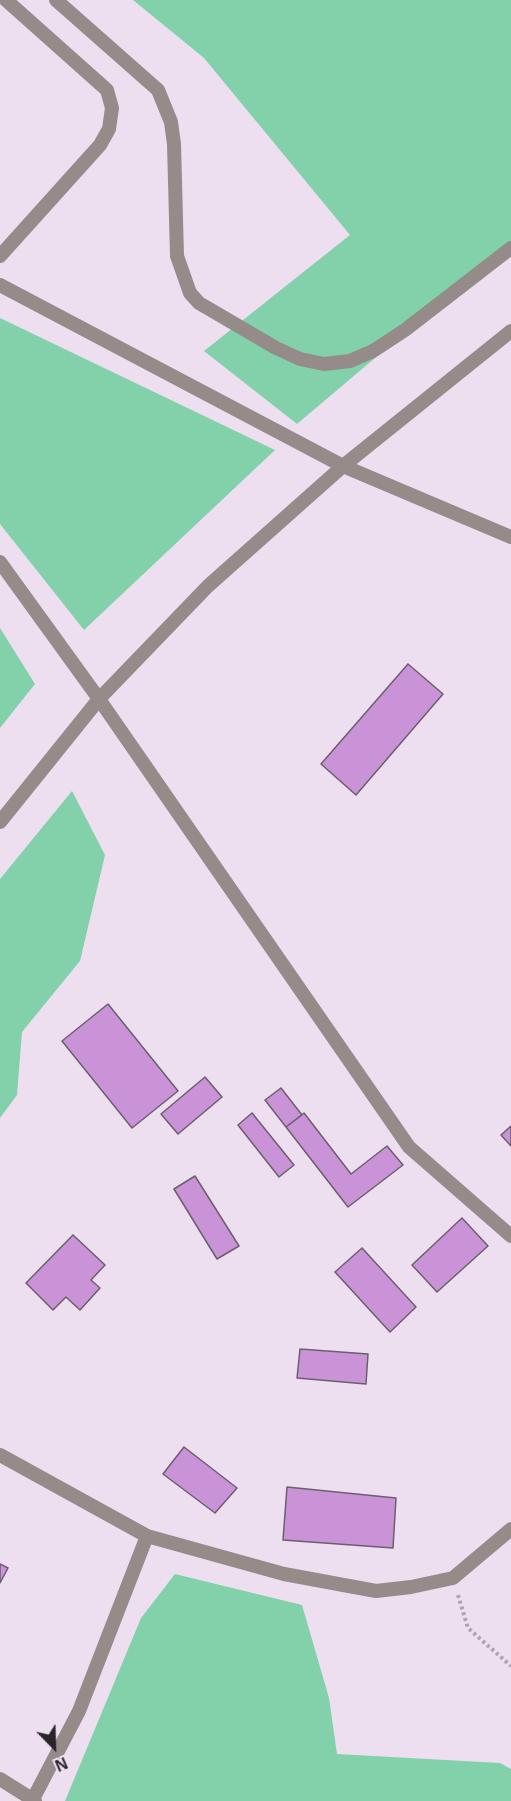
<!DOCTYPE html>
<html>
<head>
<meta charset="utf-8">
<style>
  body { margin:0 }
  #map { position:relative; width:511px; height:1801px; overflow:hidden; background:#eddff0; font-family:Arial,sans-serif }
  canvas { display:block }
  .north { position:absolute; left:24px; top:1717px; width:60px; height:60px; -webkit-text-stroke:4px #eddff0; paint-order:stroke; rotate:157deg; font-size:16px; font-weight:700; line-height:24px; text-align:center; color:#29232a }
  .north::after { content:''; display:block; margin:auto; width:21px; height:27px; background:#29232a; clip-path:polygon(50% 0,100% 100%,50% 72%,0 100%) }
</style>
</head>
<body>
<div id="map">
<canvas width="511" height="1801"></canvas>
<div class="north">N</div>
</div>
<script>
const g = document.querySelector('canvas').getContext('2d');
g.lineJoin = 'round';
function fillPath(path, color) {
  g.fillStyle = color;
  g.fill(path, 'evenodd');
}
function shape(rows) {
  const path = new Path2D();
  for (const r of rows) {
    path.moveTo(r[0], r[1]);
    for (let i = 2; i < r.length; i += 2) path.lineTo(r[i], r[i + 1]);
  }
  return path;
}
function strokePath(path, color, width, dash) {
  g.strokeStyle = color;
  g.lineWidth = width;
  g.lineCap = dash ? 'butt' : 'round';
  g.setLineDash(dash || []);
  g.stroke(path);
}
const green = shape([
  [133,0,511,0,511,243,297,424,204,351,350,235,204,58],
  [0,318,275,450,84,630,0,524],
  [0,628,35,684,0,728],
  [72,791,105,855,80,961,22,1032,17,1095,0,1118,0,879],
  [175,1574,302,1605,329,1698,337,1754,500,1763,511,1769,511,1801,65,1801,141,1618]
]);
const building = shape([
  [408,664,443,694,356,795,321,764,408,664],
  [108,1004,178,1091,132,1128,62,1041,108,1004],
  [205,1077,222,1097,178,1134,161,1114,205,1077],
  [281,1088,302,1115,286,1127,265,1100,281,1088],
  [252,1113,294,1165,279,1177,238,1125,252,1113],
  [304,1113,351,1174,387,1146,403,1165,348,1207,286,1127,304,1113],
  [511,1126,511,1146,501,1135,511,1126],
  [195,1176,239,1246,217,1259,174,1189,195,1176],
  [462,1218,488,1246,437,1292,412,1265,462,1218],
  [73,1235,105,1265,91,1280,100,1288,80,1310,66,1297,53,1310,26,1283,73,1235],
  [362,1248,416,1307,390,1332,335,1272,362,1248],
  [300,1349,368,1354,366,1384,297,1378,300,1349],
  [184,1447,237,1488,215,1513,163,1474,184,1447],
  [287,1487,396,1498,393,1548,283,1540,287,1487],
  [0,1564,8,1568,0,1583,0,1564]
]);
const path = shape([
  [458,1595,468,1628,511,1666]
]);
const lane = shape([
  [56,0,158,90,171,122,174,144,177,256,190,293,199,303,276,348,300,359,324,364,350,361,373,351,405,330,511,248],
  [0,256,100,145,109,129,112,108,107,90,6,0],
  [0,285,343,466,511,537],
  [0,562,99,699,409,1147,511,1236],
  [0,822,99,699,208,586,343,466,511,331],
  [0,1455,147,1536,79,1711,32,1801],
  [147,1536,284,1574,376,1591,411,1587,453,1578,511,1529],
  [0,1779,35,1801]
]);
fillPath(green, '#82d1ab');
fillPath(building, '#cb93d7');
strokePath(building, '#6b5f6e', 1.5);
strokePath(path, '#aea3b0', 4, [3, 3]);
strokePath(lane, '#958b89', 14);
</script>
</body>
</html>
